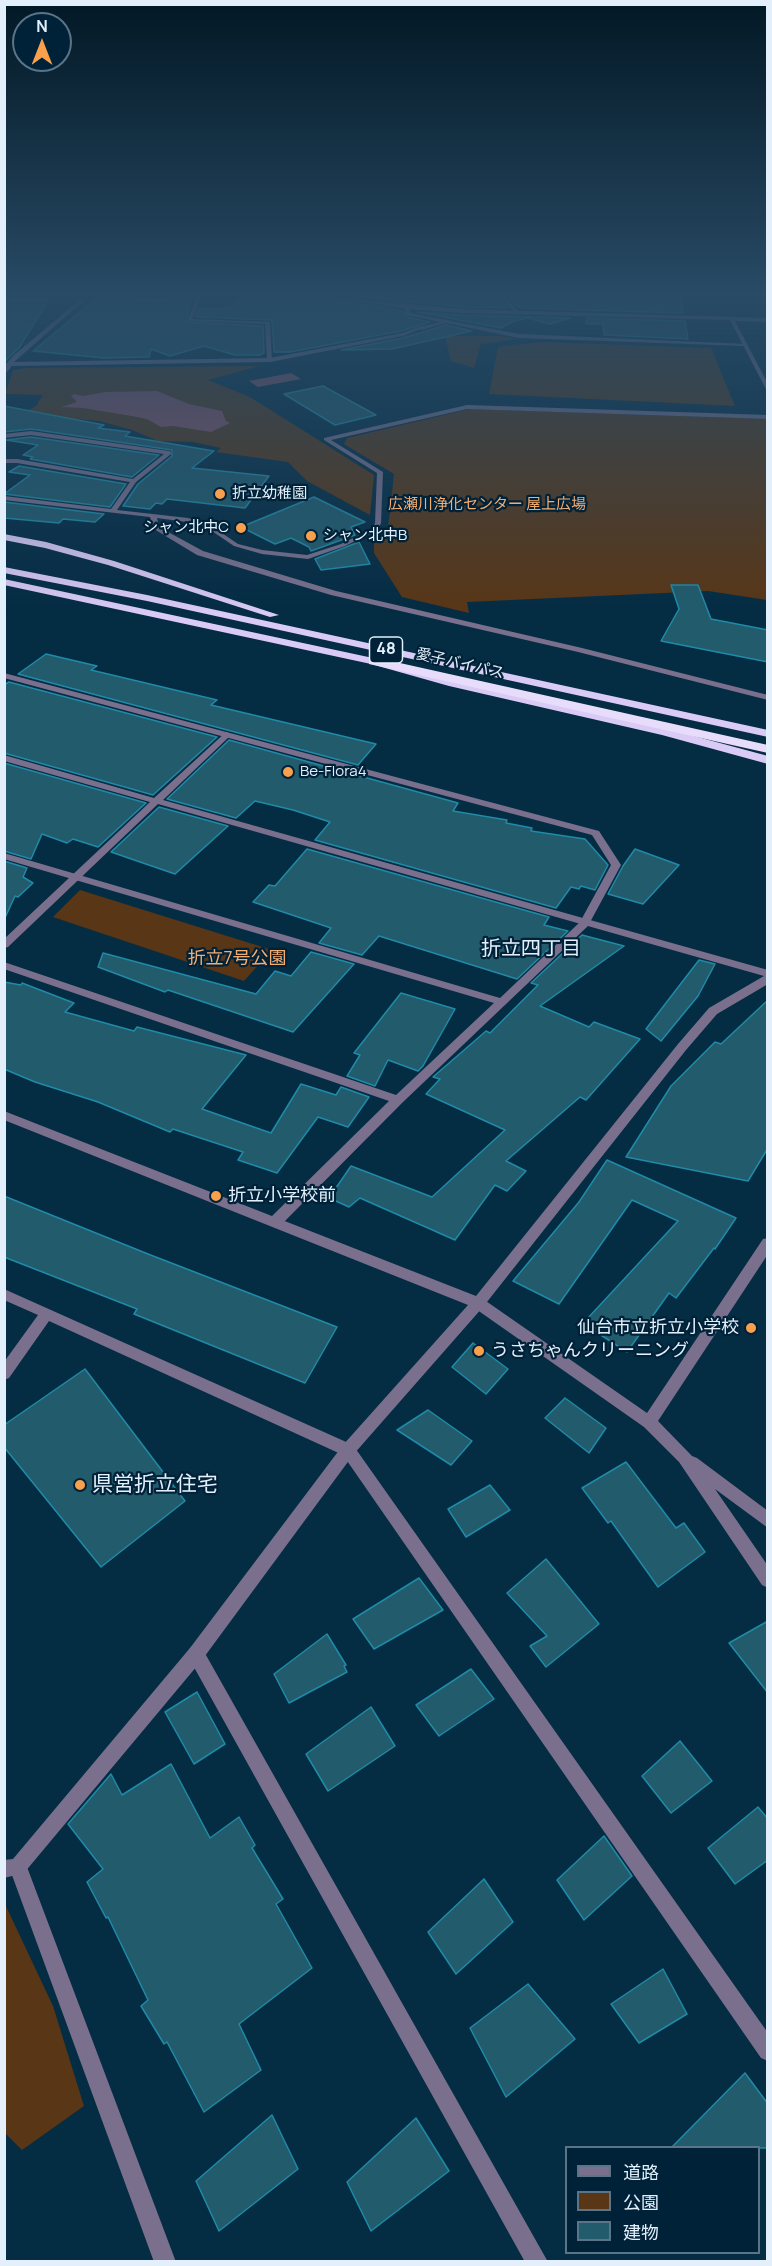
<!DOCTYPE html>
<html>
<head>
<meta charset="utf-8">
<style>
  body { margin:0 }
  #map { position:relative; width:772px; height:2266px; overflow:hidden; background:#042c43; font-family:Manrope,"Noto Sans JP",sans-serif }
  canvas { display:block }
  .frame { position:absolute; inset:0; border:6px solid #e3f0fb; pointer-events:none }
  .legend { position:absolute; left:565px; top:2146px; width:195px; height:108px; box-sizing:border-box; background:#002239; border:2px solid #5b7487; margin:0; padding:8px 10px; list-style:none; font-size:18px; color:#e3f0fb }
  .legend li { display:flex; align-items:center; gap:12px; height:30px }
  .legend b { width:30px; border:2px solid #5b7487 }
  .north { position:absolute; left:12px; top:12px; width:60px; height:60px; box-sizing:border-box; background:#002239; border:2px solid #5b7487; border-radius:50%; rotate:0deg; font-size:16px; font-weight:700; line-height:24px; text-align:center; color:#e3f0fb }
  .north::after { content:''; display:block; margin:auto; width:21px; height:27px; background:#f9a04d; clip-path:polygon(50% 0,100% 100%,50% 72%,0 100%) }
</style>
</head>
<body>
<div id="map">
<canvas width="772" height="2266"></canvas>
<div class="frame"></div>
<ul class="legend">
<li><b style="height:8px;background:#7a708d"></b>道路</li>
<li><b style="height:16px;background:#593616"></b>公園</li>
<li><b style="height:16px;background:#215b6c"></b>建物</li>
</ul>
<div class="north">N</div>
</div>
<script>
const g = document.querySelector('canvas').getContext('2d');
g.lineJoin = 'round';
function fillPath(path, color) {
  g.fillStyle = color;
  g.fill(path, 'evenodd');
}
function shape(rows) {
  const path = new Path2D();
  for (const r of rows) {
    path.moveTo(r[0], r[1]);
    for (let i = 2; i < r.length; i += 2) path.lineTo(r[i], r[i + 1]);
  }
  return path;
}
function strokePath(path, color, width, dash) {
  g.strokeStyle = color;
  g.lineWidth = width;
  g.lineCap = dash ? 'butt' : 'round';
  g.setLineDash(dash || []);
  g.stroke(path);
}
function write(font, color, halo, rows, align = 'center') {
  g.font = font + ' Manrope,"Noto Sans JP",sans-serif';
  g.lineWidth = 4.5;
  g.setLineDash([]);
  g.textBaseline = 'middle';
  g.strokeStyle = halo;
  g.fillStyle = color;
  for (const [text, x, y, turn = 0] of rows) {
    g.save();
    g.translate(x, y);
    g.rotate((+turn || 0) * Math.PI / 180);
    g.textAlign = isNaN(turn) ? turn : align;
    if (halo) g.strokeText(text, 0, 0);
    g.fillText(text, 0, 0);
    g.restore();
  }
}
const green = shape([
  [445,336,500,336,518,339,481,344,474,368,451,361],
  [541,342,711,348,735,406,489,394,498,347],
  [259,366,208,380,250,397,374,475,370,515,307,481,288,462,216,452,221,448,193,442,158,441,132,430,99,421,22,414,36,406,43,395,5,394,13,370,26,368],
  [470,409,767,419,767,600,708,591,467,602,469,613,402,597,374,553,374,536,388,528,394,474,344,444,347,438],
  [80,890,272,950,244,981,53,917],
  [4,1902,53,2006,84,2106,22,2150,5,2133]
]);
const water = shape([
  [291,373,301,379,258,387,249,381],
  [157,391,189,404,222,411,226,421,230,423,211,432,173,426,161,427,147,419,132,416,83,408,61,407,77,402,71,396,74,394,83,396,105,392]
]);
const building = shape([
  [98,297,166,300,168,297,192,297,187,307,190,307,185,322,263,326,264,353,260,355,235,355,204,346,170,356,151,349,149,357,104,358,33,351,98,297],
  [244,297,331,297,333,299,403,311,406,317,430,322,401,331,290,352,274,352,272,320,195,317,199,308,229,308,244,297],
  [356,297,498,297,508,308,462,307,356,297],
  [508,297,680,297,683,313,519,308,508,297],
  [4,299,49,299,19,348,4,362,4,299],
  [417,312,462,315,571,318,550,324,528,318,514,321,501,328,417,312],
  [586,318,685,321,688,339,604,335,603,324,586,324,586,318],
  [446,325,472,331,392,349,341,350,403,338,446,325],
  [323,386,376,415,335,425,284,394,323,386],
  [4,406,104,425,98,428,130,432,125,436,214,451,192,468,269,476,245,508,167,499,162,504,156,503,150,509,123,506,138,484,172,456,172,450,31,429,4,432,4,406],
  [31,437,159,455,132,477,30,459,33,457,23,455,38,445,6,440,31,437],
  [19,466,126,484,110,507,4,494,30,475,9,472,19,466],
  [314,497,365,522,351,527,355,535,311,551,309,547,291,538,275,544,241,527,314,497],
  [4,502,104,514,95,522,63,519,59,523,4,518,4,502],
  [359,542,370,564,321,570,315,559,359,542],
  [671,585,698,585,711,619,768,630,768,662,661,641,679,609,671,585],
  [46,654,97,666,91,670,217,700,211,705,376,744,358,765,18,674,46,654],
  [9,682,217,737,153,795,4,753,4,685,9,682],
  [229,740,458,803,453,811,507,820,506,823,532,828,531,831,585,839,608,865,595,890,581,886,579,889,571,887,556,908,315,840,330,822,293,810,255,801,236,818,167,799,229,740],
  [4,763,146,803,98,847,73,839,67,843,42,834,31,859,4,851,4,763],
  [159,807,228,826,175,874,111,852,159,807],
  [307,849,549,917,544,925,568,931,517,979,379,936,362,955,319,943,331,928,253,902,269,885,275,886,307,849],
  [635,849,679,865,643,904,608,894,623,866,635,849],
  [4,861,27,868,23,877,33,883,18,897,15,896,4,920,4,861],
  [582,935,624,946,540,1006,589,1027,594,1022,640,1039,586,1100,580,1097,506,1161,526,1171,507,1191,495,1185,455,1240,360,1198,349,1207,329,1198,351,1166,432,1197,505,1130,426,1094,440,1079,433,1077,486,1031,490,1033,538,985,531,983,582,935],
  [311,952,354,964,293,1032,168,990,165,992,98,967,103,953,256,994,275,971,291,976,311,952],
  [699,960,715,964,698,996,661,1041,646,1029,699,960],
  [4,982,21,985,22,983,74,1003,65,1012,134,1031,137,1027,246,1055,202,1109,271,1133,301,1084,336,1095,341,1087,369,1097,348,1127,318,1117,277,1173,238,1160,243,1152,173,1129,170,1132,98,1102,35,1082,4,1069,4,982],
  [401,993,455,1009,423,1066,418,1071,388,1060,375,1086,347,1076,360,1055,354,1053,401,993],
  [768,1000,768,1148,748,1181,626,1157,671,1086,715,1042,721,1044,768,1000],
  [607,1160,736,1218,715,1249,714,1248,676,1298,669,1293,627,1352,590,1328,594,1322,587,1319,678,1221,632,1200,559,1304,513,1281,579,1202,607,1160],
  [4,1196,148,1254,337,1327,305,1383,134,1314,137,1309,4,1257,4,1196],
  [473,1343,508,1369,486,1394,452,1367,473,1343],
  [85,1369,185,1501,101,1567,4,1447,4,1425,85,1369],
  [565,1398,606,1428,589,1453,545,1418,565,1398],
  [428,1410,472,1441,451,1465,397,1430,428,1410],
  [626,1462,676,1528,684,1523,705,1552,658,1587,611,1521,608,1523,582,1488,626,1462],
  [490,1485,510,1510,466,1537,448,1509,490,1485],
  [546,1559,599,1624,546,1667,530,1646,547,1636,507,1593,546,1559],
  [419,1578,443,1610,374,1649,353,1619,419,1578],
  [768,1621,768,1693,729,1643,768,1621],
  [327,1634,346,1665,344,1666,347,1672,289,1703,274,1674,327,1634],
  [471,1669,494,1699,439,1736,416,1705,471,1669],
  [197,1692,225,1744,194,1764,165,1712,197,1692],
  [371,1707,395,1746,328,1791,306,1754,371,1707],
  [680,1741,712,1781,671,1813,642,1776,680,1741],
  [171,1764,210,1838,239,1817,255,1845,252,1848,283,1899,276,1904,312,1968,239,2024,261,2070,204,2112,167,2042,164,2044,141,2006,148,2000,108,1917,106,1918,87,1882,103,1869,68,1824,111,1774,122,1795,171,1764],
  [758,1807,768,1819,768,1860,735,1884,708,1848,758,1807],
  [604,1836,632,1876,584,1920,557,1880,604,1836],
  [484,1879,513,1922,456,1974,428,1932,484,1879],
  [663,1969,687,2014,639,2043,611,2004,663,1969],
  [528,1984,575,2039,506,2097,470,2028,528,1984],
  [745,2073,768,2104,768,2148,671,2148,745,2073],
  [272,2115,298,2169,219,2231,196,2181,272,2115],
  [416,2118,449,2171,371,2231,347,2182,416,2118]
]);
const minor = shape([
  [197,297,201,297,192,319,270,322,272,361,267,360,265,324,187,321,197,297],
  [500,297,505,297,521,314,517,314,500,297],
  [404,306,408,306,410,313,519,334,747,344,744,346,519,338,446,323,421,330,419,327,440,322,406,315,404,306],
  [467,405,768,415,768,419,467,409,331,440,383,472,381,523,378,530,345,546,308,559,262,554,234,546,206,527,187,522,157,518,159,527,203,551,336,591,582,648,768,695,768,700,578,652,331,595,197,555,154,529,150,517,4,500,4,496,111,509,130,482,17,463,4,463,4,459,17,459,133,479,164,454,31,435,4,438,4,434,31,431,169,451,171,452,171,454,136,482,117,510,188,518,210,525,238,544,262,550,307,555,341,544,372,529,375,523,377,473,324,440,324,438,467,405],
  [4,673,599,831,621,865,588,926,402,1103,281,1225,276,1226,271,1225,270,1221,271,1217,389,1101,4,969,4,962,396,1095,494,1003,4,859,4,853,500,998,580,922,611,865,592,835,4,678,4,673],
  [768,1238,768,1254,658,1421,692,1456,697,1458,768,1511,768,1528,715,1489,768,1566,768,1588,762,1585,679,1462,644,1427,473,1307,471,1303,473,1299,478,1297,483,1299,647,1413,763,1239,768,1238],
  [4,1289,353,1445,768,2033,768,2061,761,2058,343,1455,49,1321,9,1378,4,1380,4,1362,38,1315,4,1300,4,1289],
  [196,1646,202,1648,548,2262,525,2262,190,1660,188,1654,190,1648,196,1646],
  [18,1858,24,1861,27,1867,176,2262,154,2262,9,1867,12,1861,18,1858]
]);
const tertiary = shape([
  [83,297,88,297,14,362,270,358,402,333,421,326,424,328,403,336,270,362,12,366,4,375,6,364,14,355,83,297],
  [333,297,462,309,768,318,768,322,735,321,768,384,768,393,730,320,462,313,406,309,333,297],
  [226,732,229,733,229,737,163,800,768,970,768,984,717,1014,686,1050,483,1307,353,1455,202,1660,24,1873,4,1878,4,1860,13,1859,190,1648,343,1445,468,1305,4,1120,4,1111,476,1296,678,1044,709,1008,764,976,158,804,8,947,4,948,4,939,150,802,4,761,4,755,154,798,226,732]
]);
const trunk = shape([
  [4,534,46,542,114,561,279,615,270,617,108,565,45,548,4,540,4,534],
  [4,567,147,595,768,730,768,737,147,601,4,573,4,567],
  [4,579,373,658,456,681,668,729,768,756,768,764,662,735,449,686,371,664,4,585,4,579]
]);
const motorway = shape([
  [373,657,768,745,768,753,369,664,369,658,373,657]
]);
const markers = [
  [220,494,6,"#f9a04d"],
  [241,528,6,"#f9a04d"],
  [311,536,6,"#f9a04d"],
  [288,772,6,"#f9a04d"],
  [216,1196,6,"#f9a04d"],
  [751,1328,6,"#f9a04d"],
  [479,1351,6,"#f9a04d"],
  [80,1485,6,"#f9a04d"]
];
const farPoinames = [
  ["折立幼稚園",232,494],
  ["シャン北中C",229,528,"right"],
  ["シャン北中B",323,536],
  ["Be-Flora4",300,772]
];
const farParknames = [
  ["広瀬川浄化センター 屋上広場",487,505]
];
const farStreetnames = [
  ["愛子バイパス",460,664,13]
];
const shields = [
  [386,650,33]
];
const shieldNames = [
  ["48",386,650]
];
const parkNames = [
  ["折立7号公園",237,959]
];
const poiNames = [
  ["折立小学校前",228,1196],
  ["仙台市立折立小学校",739,1328,"right"],
  ["うさちゃんクリーニング",491,1351]
];
const neighbourhoodNames = [
  ["折立四丁目",531,949]
];
const nearPoinames = [
  ["県営折立住宅",92,1485]
];
fillPath(green, '#593616');
fillPath(water, '#8e5365');
fillPath(building, '#215b6c');
strokePath(building, '#1f8ba8', 1.5);
fillPath(minor, '#7a708d');
fillPath(tertiary, '#7a708d');
fillPath(trunk, '#dacaf6');
fillPath(motorway, '#e7ddfa');
const sky = g.createLinearGradient(0, 0, 0, 614);
sky.addColorStop(0, '#021825');
sky.addColorStop(0.48, '#294b66');
sky.addColorStop(1, '#294b6600');
g.fillStyle = sky;
g.fillRect(0, 0, 772, 614);
for (const [x, y, r, color] of markers) {
  const dot = new Path2D();
  dot.arc(x, y, r, 0, 2 * Math.PI);
  g.fillStyle = color;
  g.fill(dot);
  strokePath(dot, '#002239', 2);
}
write('15px', '#e3f0fb', '#002239', farPoinames, 'left');
write('15px', '#f3ad71', '#002239', farParknames);
write('15px', '#e3f0fb', '#002239', farStreetnames);
for (const [x, y, w] of shields) {
  const box = new Path2D();
  box.roundRect(x - w / 2, y - 13, w, 26, 4.5);
  g.fillStyle = '#002239';
  g.fill(box);
  strokePath(box, '#e3f0fb', 1.5);
}
write('bold 16px', '#e3f0fb', null, shieldNames);
write('18px', '#f3ad71', '#002239', parkNames);
write('18px', '#e3f0fb', '#002239', poiNames, 'left');
write('20px', '#e3f0fb', '#002239', neighbourhoodNames);
write('21px', '#e3f0fb', '#002239', nearPoinames, 'left');
</script>
</body>
</html>
